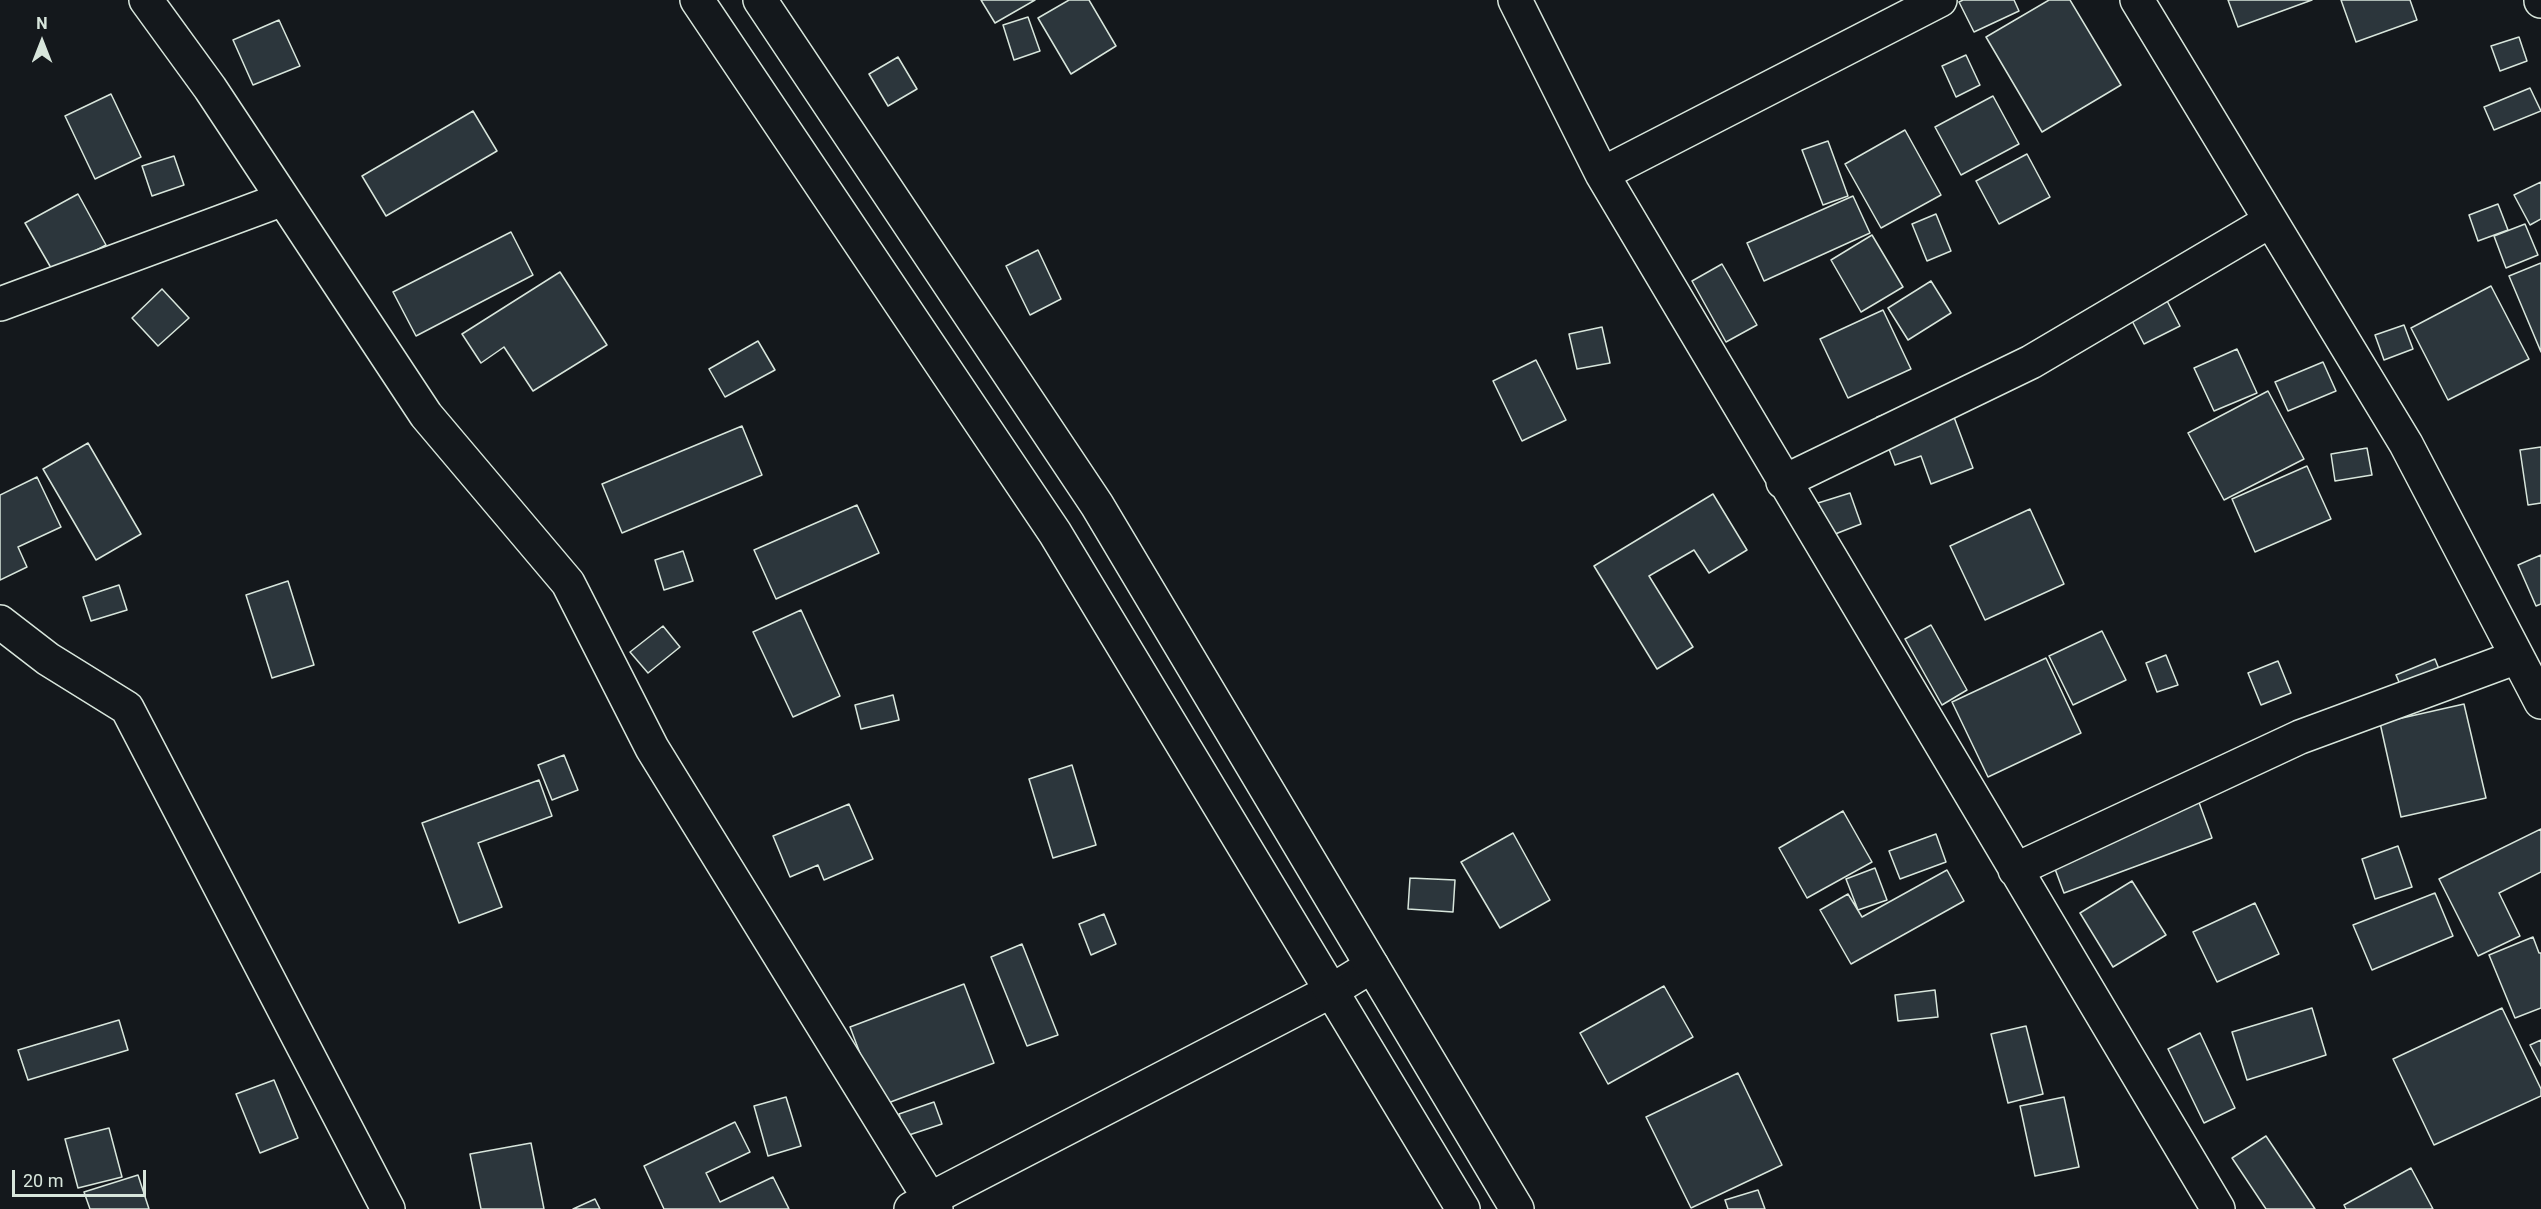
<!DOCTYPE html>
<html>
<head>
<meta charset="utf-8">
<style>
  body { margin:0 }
  #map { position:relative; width:2541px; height:1209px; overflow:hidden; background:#14181c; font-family:Roboto,sans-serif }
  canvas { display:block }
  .north { position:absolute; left:12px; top:12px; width:60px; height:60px; -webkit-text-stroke:4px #14181c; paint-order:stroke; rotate:0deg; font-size:16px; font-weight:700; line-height:24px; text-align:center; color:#d8e6dc }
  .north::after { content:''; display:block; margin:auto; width:21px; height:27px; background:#d8e6dc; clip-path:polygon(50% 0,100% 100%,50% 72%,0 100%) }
  .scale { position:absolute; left:12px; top:1170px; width:134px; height:27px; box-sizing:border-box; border:3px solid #d8e6dc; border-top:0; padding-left:8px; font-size:18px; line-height:21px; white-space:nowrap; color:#d8e6dc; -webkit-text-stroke:4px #14181c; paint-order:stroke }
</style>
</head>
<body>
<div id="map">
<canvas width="2541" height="1209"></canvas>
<div class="north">N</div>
<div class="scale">20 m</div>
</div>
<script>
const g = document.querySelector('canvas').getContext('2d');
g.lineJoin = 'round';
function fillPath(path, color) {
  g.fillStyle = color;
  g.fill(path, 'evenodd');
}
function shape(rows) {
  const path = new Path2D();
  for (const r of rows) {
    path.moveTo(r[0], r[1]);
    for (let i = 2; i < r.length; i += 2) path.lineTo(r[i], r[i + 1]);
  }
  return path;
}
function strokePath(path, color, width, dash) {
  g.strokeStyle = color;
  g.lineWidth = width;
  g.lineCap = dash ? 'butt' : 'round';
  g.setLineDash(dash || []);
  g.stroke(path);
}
const building = shape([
  [981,0,1035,0,995,23,981,0],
  [1069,0,1089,0,1116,46,1071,74,1038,18,1069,0],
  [1963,0,2014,0,2019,11,1974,32,1959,2,1963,0],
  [2049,0,2070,0,2121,85,2042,132,1986,37,2049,0],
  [2228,0,2312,0,2238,27,2228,0],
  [2341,0,2410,0,2417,20,2356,42,2341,0],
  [1028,17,1040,51,1014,60,1003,25,1028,17],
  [279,20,300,66,253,85,233,40,279,20],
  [2519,37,2527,61,2500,71,2491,46,2519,37],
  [1966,55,1980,85,1956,97,1942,66,1966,55],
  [898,57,917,89,888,106,869,74,898,57],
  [2530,88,2541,111,2494,130,2484,107,2530,88],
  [111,94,141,157,95,179,65,116,111,94],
  [1993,96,2019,144,1961,175,1935,127,1993,96],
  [473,111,497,151,386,216,362,176,473,111],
  [1905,130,1941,195,1881,228,1845,164,1905,130],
  [1828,141,1848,196,1823,205,1802,150,1828,141],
  [2027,154,2050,197,1999,224,1976,181,2027,154],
  [174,156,184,185,152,196,142,166,174,156],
  [2541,182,2541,219,2530,225,2514,195,2541,182],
  [78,194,106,245,54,273,25,223,78,194],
  [1853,196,1870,233,1764,281,1747,243,1853,196],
  [2498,204,2508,230,2478,241,2469,215,2498,204],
  [1936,214,1951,251,1927,261,1912,224,1936,214],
  [2525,224,2538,255,2506,268,2494,236,2525,224],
  [511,232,533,275,416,336,393,292,511,232],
  [1872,235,1903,287,1861,312,1831,260,1872,235],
  [1038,250,1061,299,1030,315,1006,266,1038,250],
  [2541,263,2541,352,2509,276,2541,263],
  [1722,264,1757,325,1726,342,1692,281,1722,264],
  [560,272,607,345,533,391,504,347,481,363,462,334,560,272],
  [1931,281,1951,313,1908,340,1888,308,1931,281],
  [2491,286,2529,359,2448,400,2411,328,2491,286],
  [162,289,189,318,158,346,132,318,162,289],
  [2162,291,2180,326,2144,344,2126,309,2162,291],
  [1883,310,1911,369,1848,398,1820,339,1883,310],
  [2404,325,2413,349,2384,360,2375,335,2404,325],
  [1602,327,1610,363,1577,369,1569,334,1602,327],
  [758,341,775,370,725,397,709,369,758,341],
  [2237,349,2257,393,2214,411,2194,368,2237,349],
  [1536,360,1566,420,1522,441,1493,381,1536,360],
  [2323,362,2336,391,2288,411,2275,382,2323,362],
  [2268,391,2304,459,2224,500,2188,433,2268,391],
  [1945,393,1973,468,1931,484,1921,456,1895,465,1877,417,1945,393],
  [742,426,762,475,622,533,602,484,742,426],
  [88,443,141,534,96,560,43,469,88,443],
  [2541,447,2541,503,2528,505,2520,450,2541,447],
  [2367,448,2372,475,2335,481,2331,454,2367,448],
  [2307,466,2331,519,2255,552,2232,499,2307,466],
  [37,477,61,527,18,547,27,567,0,580,0,495,37,477],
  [1850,493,1861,524,1830,536,1818,503,1850,493],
  [1713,494,1747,550,1709,573,1694,550,1649,576,1693,647,1657,669,1594,566,1713,494],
  [857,505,879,553,776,599,754,550,857,505],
  [2030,509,2064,584,1985,620,1950,546,2030,509],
  [683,551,693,581,664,590,655,560,683,551],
  [2541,555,2541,604,2536,606,2518,565,2541,555],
  [288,581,314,665,272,678,246,595,288,581],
  [119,585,127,610,91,621,83,597,119,585],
  [801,610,840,696,793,717,753,632,801,610],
  [1931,625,1967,690,1942,705,1905,639,1931,625],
  [663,626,680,647,648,673,630,652,663,626],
  [2102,631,2126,680,2073,705,2049,656,2102,631],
  [2166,655,2178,685,2157,692,2146,663,2166,655],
  [2046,658,2081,733,1988,777,1952,702,2046,658],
  [2435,659,2447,689,2409,705,2396,675,2435,659],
  [2278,661,2291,693,2261,705,2248,673,2278,661],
  [893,695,899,720,861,729,855,705,893,695],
  [2464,704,2486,798,2401,817,2380,723,2464,704],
  [564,755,578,790,552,800,538,765,564,755],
  [1072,765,1096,845,1053,858,1029,779,1072,765],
  [539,780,552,816,478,843,502,907,459,923,422,823,539,780],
  [2197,797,2212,838,2064,893,2049,853,2197,797],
  [849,804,873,859,824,880,818,865,790,877,773,836,849,804],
  [1843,811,1872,862,1807,898,1779,848,1843,811],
  [2541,829,2541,872,2499,893,2520,936,2478,956,2439,879,2541,829],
  [1513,833,1550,900,1500,928,1461,862,1513,833],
  [1936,834,1946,862,1900,879,1889,851,1936,834],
  [2398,846,2412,887,2375,899,2362,859,2398,846],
  [1875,868,1887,900,1858,910,1846,879,1875,868],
  [1947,870,1964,901,1851,964,1820,910,1848,894,1862,917,1947,870],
  [1410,878,1455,880,1453,912,1408,909,1410,878],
  [2132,881,2166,935,2113,967,2080,913,2132,881],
  [2435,893,2453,936,2372,970,2353,925,2435,893],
  [2255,903,2279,954,2217,982,2193,932,2255,903],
  [1104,914,1116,944,1091,955,1079,924,1104,914],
  [2533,937,2539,953,2541,953,2541,1008,2515,1018,2489,955,2533,937],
  [1022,944,1058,1035,1027,1046,991,957,1022,944],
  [964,984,994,1063,880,1106,850,1027,964,984],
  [1664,986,1693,1037,1608,1084,1580,1033,1664,986],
  [1935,990,1938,1017,1898,1021,1895,995,1935,990],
  [2312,1008,2326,1055,2247,1080,2232,1032,2312,1008],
  [2502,1008,2541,1089,2541,1096,2434,1145,2393,1059,2502,1008],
  [119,1020,128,1050,28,1080,18,1050,119,1020],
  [2026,1026,2043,1094,2008,1103,1991,1034,2026,1026],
  [2200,1033,2235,1108,2204,1123,2168,1049,2200,1033],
  [2541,1040,2541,1066,2530,1045,2541,1040],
  [1738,1073,1782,1165,1691,1208,1646,1117,1738,1073],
  [274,1080,298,1138,260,1153,236,1094,274,1080],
  [786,1097,801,1146,768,1156,754,1106,786,1097],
  [2064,1097,2079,1167,2035,1176,2020,1106,2064,1097],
  [934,1102,942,1124,906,1136,899,1114,934,1102],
  [735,1122,750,1152,706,1173,720,1202,773,1177,789,1209,664,1209,644,1166,735,1122],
  [109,1128,122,1177,78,1188,65,1139,109,1128],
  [2266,1136,2315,1209,2266,1209,2232,1158,2266,1136],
  [531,1143,544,1209,481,1209,470,1154,531,1143],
  [2411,1168,2433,1209,2346,1209,2344,1205,2411,1168],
  [138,1175,149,1209,90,1209,84,1192,138,1175],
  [1758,1190,1765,1209,1728,1209,1725,1200,1758,1190],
  [595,1199,600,1209,573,1209,595,1199]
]);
const minor = shape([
  [146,0,210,88,426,415,568,583,652,748,936,1209],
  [1515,0,1602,174,2218,1209],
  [2137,0,2406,444,2541,702],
  [2541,0,2541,1],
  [1602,174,1940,0],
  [0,304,283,199],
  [1783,482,2031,362,2270,221],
  [0,622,48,659,127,708,388,1209],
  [2015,870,2300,737,2517,657],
  [911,1209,1331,991,1372,966]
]);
const major = shape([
  [697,0,1055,533,1463,1209],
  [760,0,1097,505,1517,1209]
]);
fillPath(building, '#2c363c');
strokePath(building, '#d8e6dc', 1.5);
strokePath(minor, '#d8e6dc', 36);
strokePath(major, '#d8e6dc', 36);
strokePath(minor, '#14181c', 33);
strokePath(major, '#14181c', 33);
</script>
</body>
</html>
